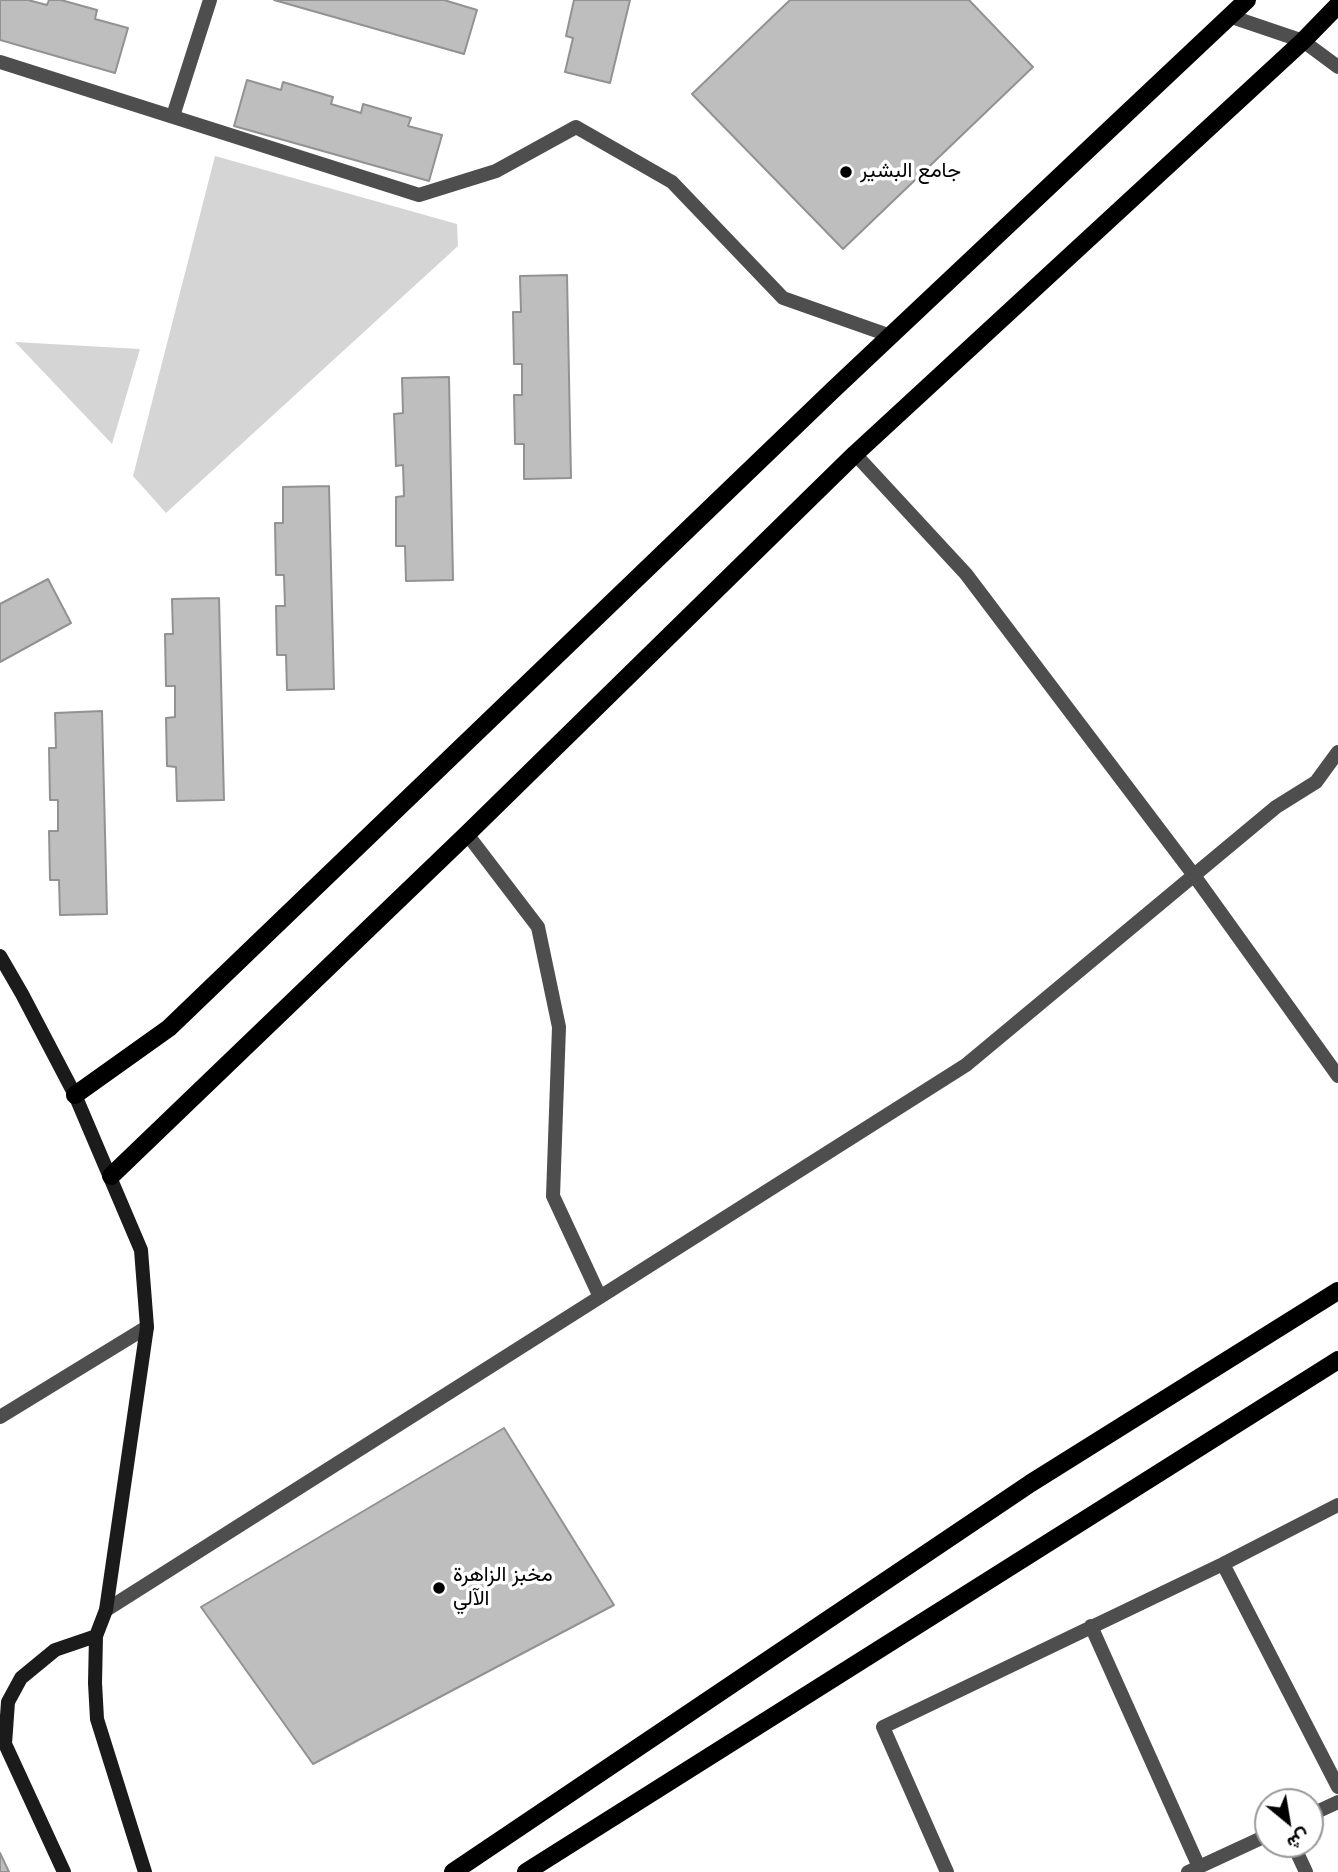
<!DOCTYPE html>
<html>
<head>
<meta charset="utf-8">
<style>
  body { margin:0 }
  #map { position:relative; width:1338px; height:1872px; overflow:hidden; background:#fff; font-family:"Nunito Sans",Vazirmatn,sans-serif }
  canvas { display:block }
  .north { position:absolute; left:1254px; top:1788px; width:70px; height:70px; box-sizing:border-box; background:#fff; border:2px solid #999; border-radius:50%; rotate:150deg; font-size:19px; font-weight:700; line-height:28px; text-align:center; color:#000 }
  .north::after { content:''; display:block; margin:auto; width:24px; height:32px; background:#000; clip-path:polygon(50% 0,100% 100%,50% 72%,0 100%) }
</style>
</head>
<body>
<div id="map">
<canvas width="1338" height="1872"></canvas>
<div class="north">ش</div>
</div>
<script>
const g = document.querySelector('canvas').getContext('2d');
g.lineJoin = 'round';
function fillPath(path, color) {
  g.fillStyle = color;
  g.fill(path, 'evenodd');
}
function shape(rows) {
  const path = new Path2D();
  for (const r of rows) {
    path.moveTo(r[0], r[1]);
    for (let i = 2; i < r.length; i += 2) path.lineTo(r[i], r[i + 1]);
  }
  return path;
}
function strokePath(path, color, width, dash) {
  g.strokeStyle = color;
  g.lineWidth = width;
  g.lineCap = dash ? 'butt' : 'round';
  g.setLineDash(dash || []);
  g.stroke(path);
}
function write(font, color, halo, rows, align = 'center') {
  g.font = font + ' "Nunito Sans",Vazirmatn,sans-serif';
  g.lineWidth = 7;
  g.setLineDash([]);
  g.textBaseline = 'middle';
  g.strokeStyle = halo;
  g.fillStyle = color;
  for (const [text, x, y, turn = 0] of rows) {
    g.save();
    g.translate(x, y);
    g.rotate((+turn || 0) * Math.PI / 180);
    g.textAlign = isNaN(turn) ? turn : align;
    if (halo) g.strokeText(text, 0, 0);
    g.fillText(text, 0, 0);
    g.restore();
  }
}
const green = shape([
  [215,156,457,224,458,246,166,513,133,476],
  [15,342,140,349,112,444]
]);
const building = shape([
  [0,0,28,0,47,5,49,0,61,0,97,10,95,19,128,28,115,73,0,40,0,0],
  [274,0,444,0,477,10,464,54,274,0],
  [574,0,630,0,610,83,565,72,573,38,566,36,574,0],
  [790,0,969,0,1033,67,843,249,692,94,790,0],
  [247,80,281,90,283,82,333,97,331,104,361,113,363,104,411,118,408,126,442,135,429,181,234,126,247,80],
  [567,275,571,478,524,479,524,444,515,444,514,395,522,395,522,364,514,364,513,312,521,312,520,276,567,275],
  [449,377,453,580,406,581,405,546,396,546,396,497,404,496,403,465,396,466,394,414,403,413,402,378,449,377],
  [329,486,334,689,287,690,286,655,277,655,276,606,285,606,284,575,276,575,275,523,283,523,283,487,329,486],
  [48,579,71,623,0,662,0,604,48,579],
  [219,598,224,800,177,801,176,767,167,766,166,718,175,717,175,686,166,686,165,634,173,634,172,599,219,598],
  [102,711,107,914,60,915,59,880,50,880,49,831,58,831,58,800,50,800,49,748,56,748,55,713,102,711],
  [504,1428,614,1605,313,1764,201,1607,504,1428],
  [0,1853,9,1872,0,1872,0,1853]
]);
const minor = shape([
  [1229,16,1303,41,1338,67],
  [0,62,419,195,496,171,576,127,672,182,783,298,891,336],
  [173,116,210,0],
  [855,454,966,574,1193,874,1338,1076],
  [467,834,538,927,559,1027,553,1196,600,1297],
  [0,1417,147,1327],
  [1223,1564,1338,1787],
  [106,1610,966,1065,1276,807,1316,782,1338,752],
  [1091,1626,1199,1867],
  [1310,1815,1338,1802],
  [1293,1844,1306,1872],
  [947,1872,883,1727,1223,1564,1338,1505],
  [1188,1872,1268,1835]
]);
const secondary = shape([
  [0,956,22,994,75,1095,141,1250,147,1327,106,1610,96,1636,95,1683,97,1719,145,1872],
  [64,1872,5,1744,8,1702,21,1678,55,1650,96,1636]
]);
const primary = shape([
  [75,1095,169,1028,834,389,1247,0],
  [111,1176,467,834,855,454,1303,41,1338,5],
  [453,1872,1031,1483,1338,1291],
  [526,1872,1338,1360]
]);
const markers = [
  [846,172,7,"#000"],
  [439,1588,7,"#000"]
];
const poiNames = [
  ["جامع البشير",860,172],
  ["مخبز الزاهرة",453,1576],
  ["الآلي",453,1600]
];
fillPath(green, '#d5d5d5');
fillPath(building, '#bebebe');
strokePath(building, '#929292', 2);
strokePath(minor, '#4e4e4e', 14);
strokePath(secondary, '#1b1b1b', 14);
strokePath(primary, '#000', 18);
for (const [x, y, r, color] of markers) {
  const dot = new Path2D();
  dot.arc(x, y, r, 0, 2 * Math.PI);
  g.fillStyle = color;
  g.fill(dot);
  strokePath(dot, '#fff', 2.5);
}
write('21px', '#000', '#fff', poiNames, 'left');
</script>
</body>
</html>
